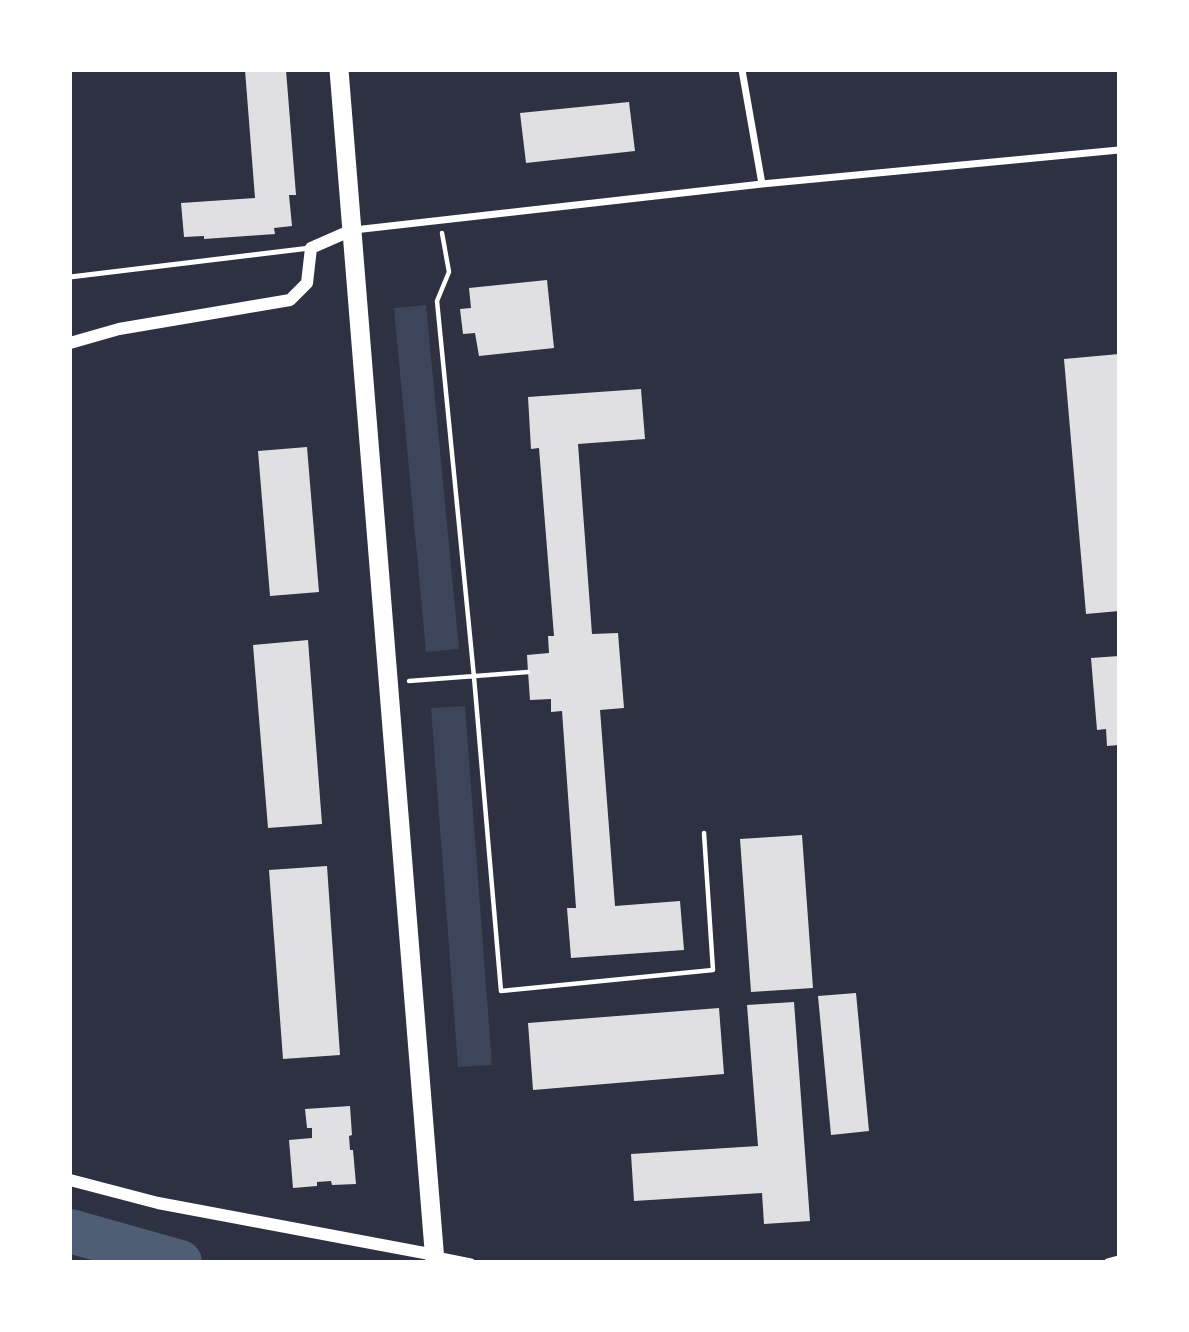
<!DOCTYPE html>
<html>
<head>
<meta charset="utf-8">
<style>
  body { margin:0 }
  #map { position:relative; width:1189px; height:1332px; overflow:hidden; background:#2d3142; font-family:Quicksand,sans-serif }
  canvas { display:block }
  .frame { position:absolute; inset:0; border:72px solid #fff; pointer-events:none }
</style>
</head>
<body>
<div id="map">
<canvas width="1189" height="1332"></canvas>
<div class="frame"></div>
</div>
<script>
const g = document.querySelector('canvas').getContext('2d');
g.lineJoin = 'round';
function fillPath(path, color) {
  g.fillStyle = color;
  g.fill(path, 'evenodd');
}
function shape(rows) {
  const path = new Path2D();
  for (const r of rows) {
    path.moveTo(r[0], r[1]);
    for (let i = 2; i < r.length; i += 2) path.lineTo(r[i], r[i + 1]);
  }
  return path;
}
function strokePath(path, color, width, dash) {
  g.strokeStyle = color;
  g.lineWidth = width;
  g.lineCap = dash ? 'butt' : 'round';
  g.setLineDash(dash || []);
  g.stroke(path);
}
const green = shape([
  [426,305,459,649,426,652,394,308],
  [465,706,492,1065,458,1067,431,708]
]);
const stream = shape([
  [178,1262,179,1262]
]);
const river = shape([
  [70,1231,180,1262]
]);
const building = shape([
  [245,70,286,70,296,195,289,195,292,226,274,228,275,234,204,239,204,236,184,237,181,203,255,198],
  [629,102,635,151,526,163,520,113],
  [547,280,554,348,479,356,475,333,463,334,460,309,471,308,469,288],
  [1119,354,1119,611,1086,614,1064,359],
  [641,389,645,439,578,444,592,634,618,633,624,708,600,710,615,906,680,901,684,950,571,958,567,908,576,908,562,711,551,712,551,699,530,700,528,672,527,655,549,653,548,636,554,636,539,448,531,449,528,397],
  [307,447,319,592,270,596,258,451],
  [308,640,322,824,268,828,253,645],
  [1119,656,1119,745,1107,746,1106,729,1097,730,1091,658],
  [802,835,813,988,751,992,740,839],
  [327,866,340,1055,283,1059,269,870],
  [856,993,869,1131,831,1135,818,996],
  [794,1002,810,1221,764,1224,762,1193,634,1201,631,1154,758,1146,747,1005],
  [719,1008,724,1074,533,1090,528,1023],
  [350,1106,352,1135,349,1136,350,1150,353,1150,356,1184,332,1185,331,1181,317,1182,317,1186,293,1188,289,1140,312,1138,312,1128,307,1128,305,1109]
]);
const path = shape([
  [442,233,449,272,437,301,474,677,501,991,713,970,704,833],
  [409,681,528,672]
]);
const service = shape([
  [70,277,310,248]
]);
const minor = shape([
  [742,70,762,184],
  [354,230,762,184,1119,150],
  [436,1255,471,1262],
  [1108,1262,1119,1259]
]);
const tertiary = shape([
  [70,343,119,329,290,300,307,283,311,248,352,230],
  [70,1180,158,1203,435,1255]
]);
const trunk = shape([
  [339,70,435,1262]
]);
fillPath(green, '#3c4559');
strokePath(stream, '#4f5d75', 7);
strokePath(river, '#4f5d75', 44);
fillPath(building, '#e0e0e3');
strokePath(path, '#fff', 4.5);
strokePath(service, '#fff', 5);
strokePath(minor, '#fff', 7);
strokePath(tertiary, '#fff', 12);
strokePath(trunk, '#fff', 19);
</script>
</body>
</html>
